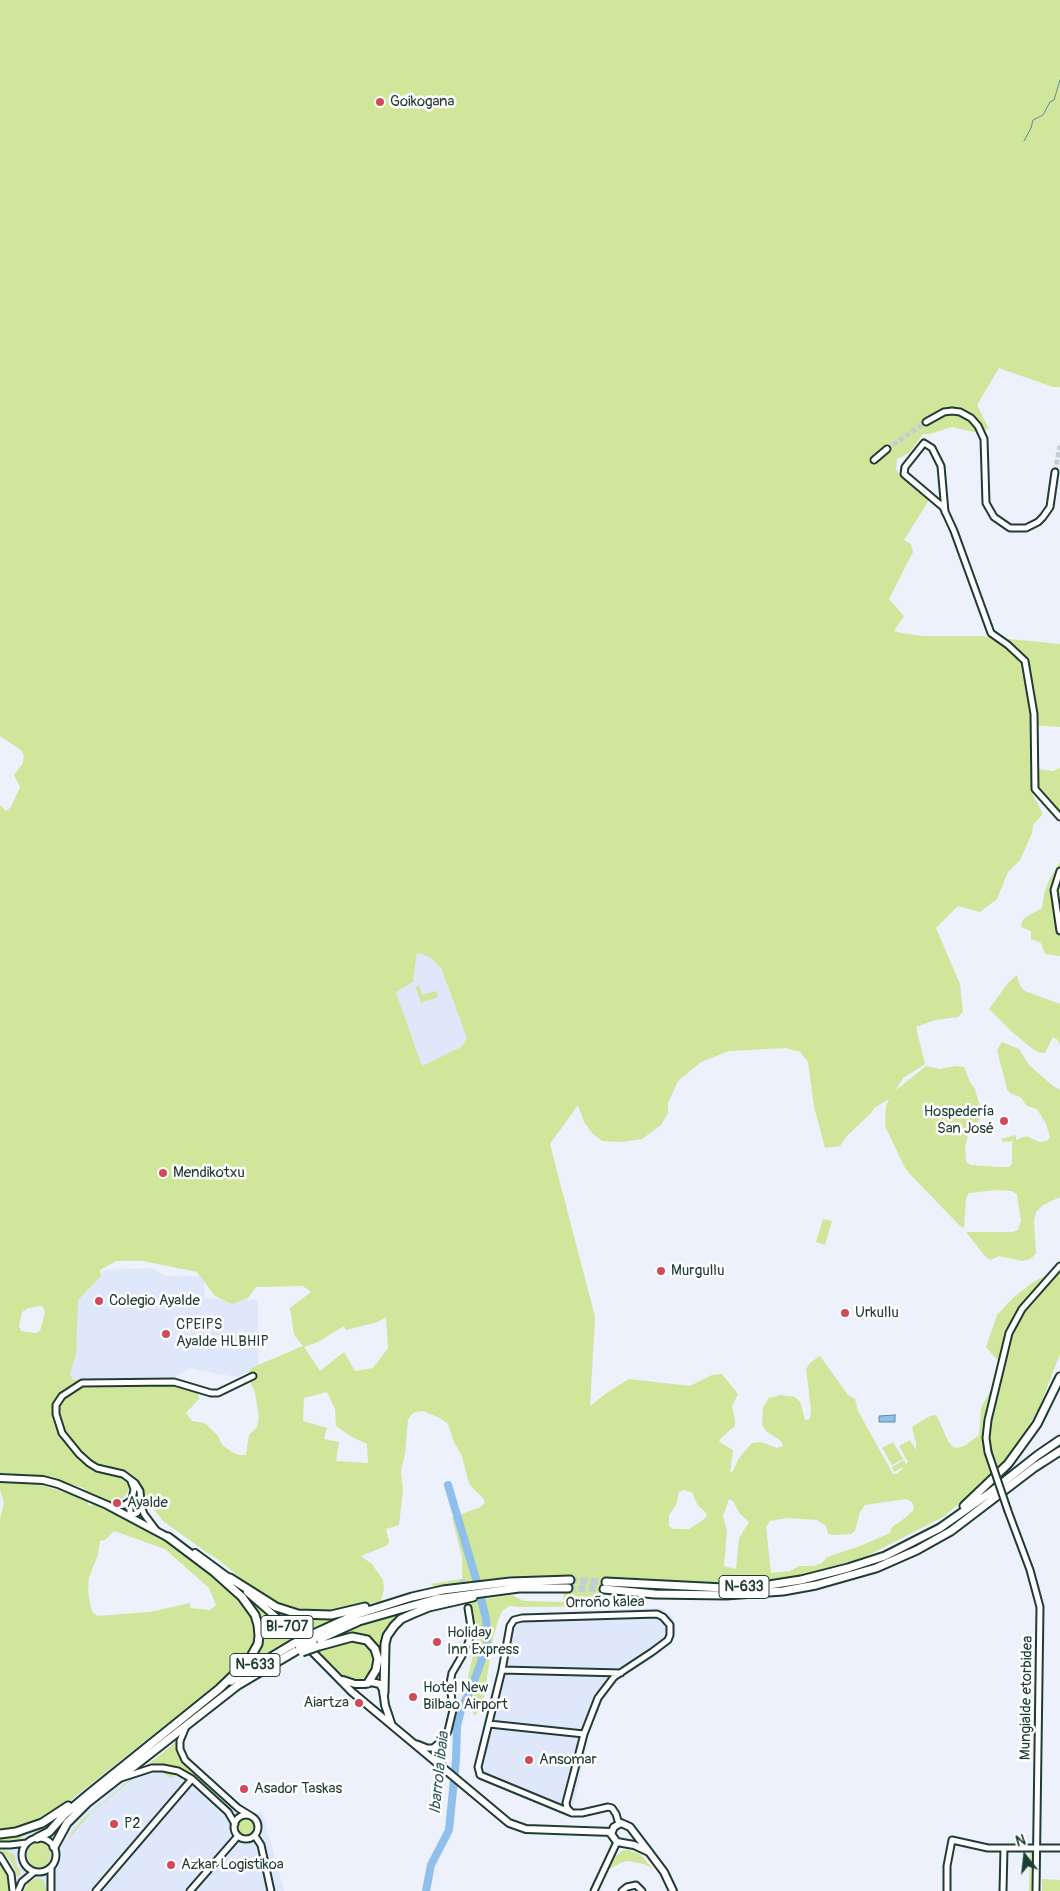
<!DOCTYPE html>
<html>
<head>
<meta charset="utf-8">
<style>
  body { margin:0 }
  #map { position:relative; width:1060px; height:1891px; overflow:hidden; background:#ecf1fc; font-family:Pangolin,sans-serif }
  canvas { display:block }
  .north { position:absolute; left:1000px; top:1831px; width:50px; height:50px; -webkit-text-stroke:4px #fff; paint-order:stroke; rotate:344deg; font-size:14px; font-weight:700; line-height:20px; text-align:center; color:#1f3d34 }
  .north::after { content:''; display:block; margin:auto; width:18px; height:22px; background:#1f3d34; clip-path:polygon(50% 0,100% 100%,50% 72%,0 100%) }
</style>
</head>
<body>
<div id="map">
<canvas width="1060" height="1891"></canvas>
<div class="north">N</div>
</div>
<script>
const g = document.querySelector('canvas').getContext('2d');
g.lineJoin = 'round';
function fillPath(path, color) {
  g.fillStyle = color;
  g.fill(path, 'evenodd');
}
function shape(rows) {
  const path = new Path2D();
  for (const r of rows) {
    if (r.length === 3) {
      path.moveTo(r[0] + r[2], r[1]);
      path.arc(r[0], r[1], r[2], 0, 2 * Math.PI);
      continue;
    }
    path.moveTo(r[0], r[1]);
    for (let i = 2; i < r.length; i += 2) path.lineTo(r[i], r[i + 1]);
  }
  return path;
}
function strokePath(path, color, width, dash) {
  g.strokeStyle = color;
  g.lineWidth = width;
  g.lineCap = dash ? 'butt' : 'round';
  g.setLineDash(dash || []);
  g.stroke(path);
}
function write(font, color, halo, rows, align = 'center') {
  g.font = font + ' Pangolin,sans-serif';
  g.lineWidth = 5;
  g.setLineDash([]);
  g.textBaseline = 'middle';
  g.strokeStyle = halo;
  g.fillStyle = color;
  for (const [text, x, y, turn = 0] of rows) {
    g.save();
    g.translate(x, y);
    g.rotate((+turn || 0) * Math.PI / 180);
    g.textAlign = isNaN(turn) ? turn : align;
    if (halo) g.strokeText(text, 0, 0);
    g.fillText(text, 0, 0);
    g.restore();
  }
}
const built = shape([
  [417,953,430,957,441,968,467,1038,461,1047,422,1066,396,991,413,982],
  [151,1268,166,1276,204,1276,205,1298,258,1300,258,1368,235,1377,189,1368,175,1378,106,1378,81,1380,74,1384,69,1377,71,1370,77,1299,105,1270],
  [652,1608,663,1609,670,1614,675,1622,676,1633,658,1655,622,1678,611,1689,601,1704,589,1734,573,1808,567,1816,480,1779,475,1775,474,1769,496,1680,506,1624,510,1620,522,1614],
  [116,1764,128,1781,136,1776,156,1771,170,1771,178,1774,183,1780,197,1768,246,1809,254,1814,262,1811,284,1891,0,1891,0,1829,34,1822,55,1812]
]);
const green = shape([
  [0,0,1060,0,1060,387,1053,387,999,368,977,405,989,429,974,432,952,427,930,434,923,434,909,453,897,459,896,469,899,474,929,500,904,540,911,544,913,552,889,599,904,616,894,631,901,633,922,636,979,636,1060,644,1060,727,1030,725,1035,745,1036,769,1053,771,1060,768,1060,820,1055,809,1038,795,1032,793,1042,812,1042,815,1033,825,1032,833,1020,860,1008,872,997,899,980,912,958,906,936,928,960,984,963,1012,958,1017,935,1020,916,1027,925,1064,903,1078,895,1091,926,1066,940,1069,956,1066,964,1067,970,1082,975,1089,982,1114,980,1119,968,1135,965,1147,966,1161,970,1165,1000,1167,1009,1167,1012,1164,1012,1143,1014,1141,1003,1142,1001,1139,1016,1135,1016,1140,1026,1136,1039,1142,1047,1141,1050,1137,1046,1124,1037,1109,1027,1106,1020,1097,1010,1093,1007,1089,997,1050,1002,1042,1019,1049,1029,1065,1053,1086,1060,1090,1060,1197,1043,1205,1036,1212,1034,1221,1036,1254,1030,1259,1022,1261,999,1256,990,1260,984,1255,966,1232,1012,1232,1018,1230,1021,1221,1017,1194,1012,1191,997,1190,969,1193,966,1198,964,1228,960,1226,909,1173,904,1166,885,1126,886,1106,889,1099,874,1108,871,1113,846,1137,840,1146,825,1148,814,1107,808,1062,800,1052,786,1048,729,1051,701,1062,678,1081,668,1103,668,1113,661,1125,642,1139,622,1142,602,1141,593,1134,584,1122,578,1105,550,1144,595,1317,590,1406,608,1392,629,1379,690,1386,712,1375,722,1374,738,1394,732,1406,735,1421,735,1426,721,1438,719,1442,733,1450,730,1472,733,1471,739,1458,752,1443,761,1442,777,1448,783,1446,781,1441,766,1431,762,1425,763,1407,769,1398,781,1395,795,1397,800,1402,805,1419,807,1420,810,1419,811,1408,806,1369,810,1363,820,1356,848,1395,855,1399,858,1411,893,1474,897,1474,905,1466,894,1472,892,1467,904,1460,906,1464,908,1462,899,1446,910,1440,916,1450,916,1443,912,1427,930,1416,935,1415,937,1416,948,1441,953,1447,958,1448,966,1445,979,1435,981,1408,993,1386,997,1369,1000,1363,986,1347,997,1315,1014,1297,1032,1283,1048,1274,1060,1273,1060,1354,1039,1408,1013,1453,992,1474,992,1477,943,1517,865,1557,799,1577,742,1584,708,1585,602,1579,601,1606,521,1607,509,1606,502,1611,498,1621,493,1639,483,1703,475,1716,463,1697,476,1643,477,1630,475,1630,473,1609,470,1608,468,1601,512,1595,524,1601,563,1602,564,1593,569,1593,569,1577,513,1578,511,1576,436,1587,430,1584,462,1579,462,1557,452,1517,479,1508,485,1503,483,1498,469,1484,462,1456,454,1442,448,1424,440,1418,423,1411,413,1413,408,1419,405,1454,401,1471,403,1490,399,1525,386,1529,389,1541,388,1545,361,1556,372,1564,383,1580,384,1589,381,1601,339,1610,316,1612,296,1610,277,1603,257,1592,219,1560,206,1552,163,1521,153,1508,137,1481,132,1483,127,1493,118,1504,85,1492,84,1488,47,1477,0,1473,0,805,6,811,11,807,20,787,14,775,23,763,24,756,21,750,0,736],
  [417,953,430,957,441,968,467,1038,461,1047,422,1066,396,992,413,982],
  [116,1261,143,1261,197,1272,215,1296,232,1304,248,1298,256,1287,303,1286,311,1292,290,1308,294,1335,303,1346,251,1368,245,1379,250,1382,255,1392,259,1418,257,1427,249,1435,246,1455,238,1455,229,1450,222,1445,218,1436,205,1423,192,1421,186,1413,199,1399,198,1394,166,1378,73,1380,70,1374,76,1354,78,1300,101,1276,100,1270],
  [41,1306,43,1307,45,1312,40,1331,35,1333,21,1331,19,1326,22,1312,28,1308],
  [386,1317,388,1348,373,1368,355,1371,344,1352,320,1371,304,1347,318,1342,344,1326,346,1330,378,1322],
  [327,1392,335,1409,336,1426,352,1437,367,1444,368,1463,336,1461,339,1442,324,1439,327,1428,303,1421,304,1398],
  [684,1490,692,1492,697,1504,706,1513,707,1516,703,1520,689,1529,673,1529,669,1526,669,1515,676,1505,679,1492],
  [729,1499,733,1501,740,1514,749,1522,739,1538,736,1569,724,1566,727,1531,723,1516],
  [906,1499,912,1502,914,1507,913,1511,905,1518,892,1527,890,1533,860,1546,827,1557,822,1563,814,1566,799,1566,790,1571,771,1573,766,1527,770,1521,787,1518,817,1520,826,1526,828,1533,832,1535,851,1534,855,1531,860,1512,865,1505],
  [1060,862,1060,956,1045,954,1041,943,1031,939,1031,931,1021,927,1022,921,1026,917,1042,908,1044,894,1049,880],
  [1017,975,1020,986,1025,991,1060,1004,1060,1045,1058,1040,1053,1037,1045,1053,1041,1053,1034,1050,1011,1031,989,1009,1008,983],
  [419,985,422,995,436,991,438,997,421,1003,416,987],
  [823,1219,832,1221,825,1245,816,1242],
  [893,1442,903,1459,892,1465,882,1448],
  [0,1481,31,1482,74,1495,88,1502,88,1505,91,1506,92,1503,168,1542,190,1556,247,1606,253,1615,256,1628,253,1649,246,1658,216,1685,68,1802,42,1818,21,1826,0,1829,0,1519,4,1503,0,1490],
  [114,1531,165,1549,209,1588,216,1605,210,1610,190,1608,190,1603,150,1612,97,1616,92,1611,90,1603,88,1591,89,1577,98,1555,100,1541,105,1540],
  [236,1588,251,1599,293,1638,252,1661,260,1647,262,1639,262,1628],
  [267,1603,298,1618,329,1618,351,1613,303,1634],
  [421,1607,391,1626,381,1681,376,1677,381,1656,379,1648,367,1637,357,1634,343,1635,324,1641,351,1629,403,1611],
  [354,1640,363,1641,369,1646,375,1656,375,1663,370,1675,357,1681,346,1678,318,1651,327,1646],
  [177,1741,179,1753,185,1764,216,1791,216,1797,230,1808,235,1817,233,1818,195,1779,184,1772,168,1766,146,1766],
  [164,1770,178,1774,170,1778,163,1772,154,1772,134,1778,91,1813,71,1836,66,1845,72,1832,83,1819,132,1778,146,1772],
  [246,1827,9],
  [53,1822,45,1829,30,1833,18,1840,0,1842,0,1838,27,1833],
  [39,1855,12],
  [0,1849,14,1854,17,1866,21,1872,18,1878,12,1863],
  [623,1850,629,1850,640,1854,653,1869,644,1864,628,1861,620,1863,608,1870,615,1857],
  [1027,1850,1032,1850,1033,1854,1032,1891,1029,1891,1030,1853],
  [0,1860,8,1874,10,1881,10,1891,0,1891],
  [37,1878,43,1879,47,1891,24,1891,28,1883],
  [1042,1879,1060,1880,1060,1891,1042,1891]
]);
const water = shape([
  [895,1415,895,1422,879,1422,879,1416,895,1415]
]);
const stream = shape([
  [1024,141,1031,128,1033,120,1043,115,1050,102,1054,100,1060,80]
]);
const river = shape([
  [448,1485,477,1582],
  [426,1891,431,1865,449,1830,456,1760,457,1726,461,1710,473,1684,487,1645,486,1619,481,1599]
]);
const minorTunnel = shape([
  [887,449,926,422],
  [1055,472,1060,446],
  [462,1579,468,1608]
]);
const highwayTunnel = shape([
  [570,1580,606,1582],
  [568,1588,604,1589]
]);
const minor = shape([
  [926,422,944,412,952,411,960,412,971,418,978,426,984,439,986,503,994,517,1010,528,1026,528,1038,522,1043,517,1050,507,1055,472],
  [874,460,887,449],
  [945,512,941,466,932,448,924,443,905,467,904,474,943,507,954,531,991,633,1008,645,1025,661,1034,714,1035,789,1060,817],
  [1060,871,1054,890,1060,931],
  [988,1452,986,1438,988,1420,1009,1333,1022,1309,1060,1266],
  [131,1481,134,1489,132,1500],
  [130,1502,130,1516,137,1513,141,1506],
  [141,1502,140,1491,135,1483,123,1474,97,1468,89,1463,79,1454,62,1433,56,1414,56,1405,62,1396,82,1383,174,1382,211,1393,218,1393,253,1376],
  [112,1507,124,1505,132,1500,139,1500,144,1514,156,1530],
  [1008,1511,1030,1570,1040,1607,1036,1891],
  [502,1670,621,1673],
  [489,1724,584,1734],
  [185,1729,180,1741,180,1749,185,1760,238,1808,251,1816],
  [417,1744,427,1748,433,1748,443,1740,448,1731,453,1710,450,1683,452,1673,466,1649,470,1638,471,1627,468,1608],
  [438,1745,436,1756,442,1765],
  [121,1778,152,1768,163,1768,178,1771,192,1779,228,1812,235,1824],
  [572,1813,567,1808,566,1803,584,1734,598,1698,614,1677,652,1652,668,1640,670,1635,670,1625,663,1617,657,1614,522,1618,514,1620,510,1626,502,1670,478,1767,480,1775,572,1813,582,1813,608,1807,612,1808,616,1814,619,1824],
  [246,1827,12],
  [255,1836,261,1845,271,1891],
  [39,1855,17],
  [0,1845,10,1845,27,1843],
  [0,1856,11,1874,13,1891],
  [51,1868,51,1891],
  [18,1891,22,1882,34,1872],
  [96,1891,192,1779],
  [190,1891,238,1836],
  [594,1891,617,1842],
  [622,1891,627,1887,636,1885,642,1891],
  [947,1891,947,1866,952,1840,988,1848,1060,1848],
  [1003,1891,1004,1848]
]);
const major = shape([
  [0,1478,43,1480,58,1484,107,1505,171,1539],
  [195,1553,233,1581],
  [247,1592,291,1630,352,1692,509,1823,526,1829,612,1832],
  [343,1680,355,1684,365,1684,371,1682,380,1684,383,1690,385,1705,391,1723],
  [649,1852,634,1845,617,1842,611,1834,614,1827,621,1823,630,1827,649,1852,664,1872,673,1891]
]);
const highway = shape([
  [964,1506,1008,1464,1037,1424,1060,1377],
  [230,1578,276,1607,298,1614,331,1615,365,1607],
  [606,1582,724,1588,756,1587,801,1580,848,1568,885,1556,940,1528,991,1492,1038,1455,1060,1440],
  [604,1589,655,1594,726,1595,783,1591,816,1585,876,1568,917,1550,951,1531,1035,1467,1060,1451],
  [309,1636,355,1615,412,1597,443,1590,510,1582,570,1580],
  [313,1642,359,1621,436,1599,519,1588,568,1588],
  [319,1646,352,1637,367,1640,375,1649,378,1659,376,1670,368,1683],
  [231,1681,293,1644],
  [384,1693,385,1644,387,1636,394,1626,401,1619,412,1614,429,1607,473,1597],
  [0,1834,16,1832,42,1823,68,1806],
  [37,1838,49,1832,65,1814,90,1793,219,1689,249,1660,258,1644,259,1636,258,1625,255,1615,242,1597,213,1571,168,1537],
  [54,1847,67,1823,87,1803,238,1685,299,1649]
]);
const minorBridge = shape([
  [988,1452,1008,1511]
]);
const highwayBridge = shape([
  [293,1644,309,1636],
  [299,1649,313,1642],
  [302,1652,319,1646]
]);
const markers = [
  [380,102,5,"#d1495b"],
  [1004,1121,5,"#d1495b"],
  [163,1173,5,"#d1495b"],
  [661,1271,5,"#d1495b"],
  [99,1301,5,"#d1495b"],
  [845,1313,5,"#d1495b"],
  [166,1334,5,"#d1495b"],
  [117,1503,5,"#d1495b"],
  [437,1642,5,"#d1495b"],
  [413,1697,5,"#d1495b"],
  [359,1703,5,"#d1495b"],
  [529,1760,5,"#d1495b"],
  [244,1789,5,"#d1495b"],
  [114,1824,5,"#d1495b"],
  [171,1865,5,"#d1495b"]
];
const shields = [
  [744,1587,50],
  [287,1627,52],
  [255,1665,50]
];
const shieldNames = [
  ["N-633",744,1587],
  ["BI-707",287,1627],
  ["N-633",255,1665]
];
const poiNames = [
  ["Goikogana",390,102],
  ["Hospedería",994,1112,"right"],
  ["San José",994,1129,"right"],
  ["Mendikotxu",173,1173],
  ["Murgullu",671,1271],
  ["Colegio Ayalde",109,1301],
  ["Urkullu",855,1313],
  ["CPEIPS",176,1325],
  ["Ayalde HLBHIP",176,1342],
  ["Ayalde",127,1503],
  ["Holiday",447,1633],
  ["Inn Express",447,1650],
  ["Hotel New",423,1688],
  ["Bilbao Airport",423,1705],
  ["Aiartza",349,1703,"right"],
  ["Ansomar",539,1760],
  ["Asador Taskas",254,1789],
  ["P2",124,1824],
  ["Azkar Logistikoa",181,1865]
];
const streetNames = [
  ["Orroño kalea",605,1603,-1],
  ["Mungialde etorbidea",1027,1698,-89]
];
const waterNames = [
  ["Ibarrola ibaia",440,1773,-84]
];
fillPath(built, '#dfe7fa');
fillPath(green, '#cfe69b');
fillPath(water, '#8fbfea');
strokePath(water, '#628ba1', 1);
strokePath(stream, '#628ba1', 1);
strokePath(river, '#8fbfea', 8);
strokePath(minorTunnel, '#c3cdd4', 5, [5, 2.5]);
strokePath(highwayTunnel, '#c3cdd4', 7, [7, 3.5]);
strokePath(minor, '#1f3d34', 9);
strokePath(major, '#1f3d34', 10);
strokePath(highway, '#1f3d34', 11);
strokePath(minor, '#fff', 5);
strokePath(major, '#fff', 6);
strokePath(highway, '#fff', 7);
strokePath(minorBridge, '#1f3d34', 9, []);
strokePath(highwayBridge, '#1f3d34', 11, []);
strokePath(minorBridge, '#fff', 5);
strokePath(highwayBridge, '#fff', 7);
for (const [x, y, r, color] of markers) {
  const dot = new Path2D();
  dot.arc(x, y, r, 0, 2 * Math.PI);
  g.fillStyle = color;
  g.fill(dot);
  strokePath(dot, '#fff', 2);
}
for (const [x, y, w] of shields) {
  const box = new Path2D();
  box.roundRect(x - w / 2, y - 11.5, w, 23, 4);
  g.fillStyle = '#fff';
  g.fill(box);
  strokePath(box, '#1f3d34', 1);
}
write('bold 14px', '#1f3d34', null, shieldNames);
write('15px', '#1f3d34', '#fff', poiNames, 'left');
write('15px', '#1f3d34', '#fff', streetNames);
write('italic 16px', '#3b5e62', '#fff', waterNames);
</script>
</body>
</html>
